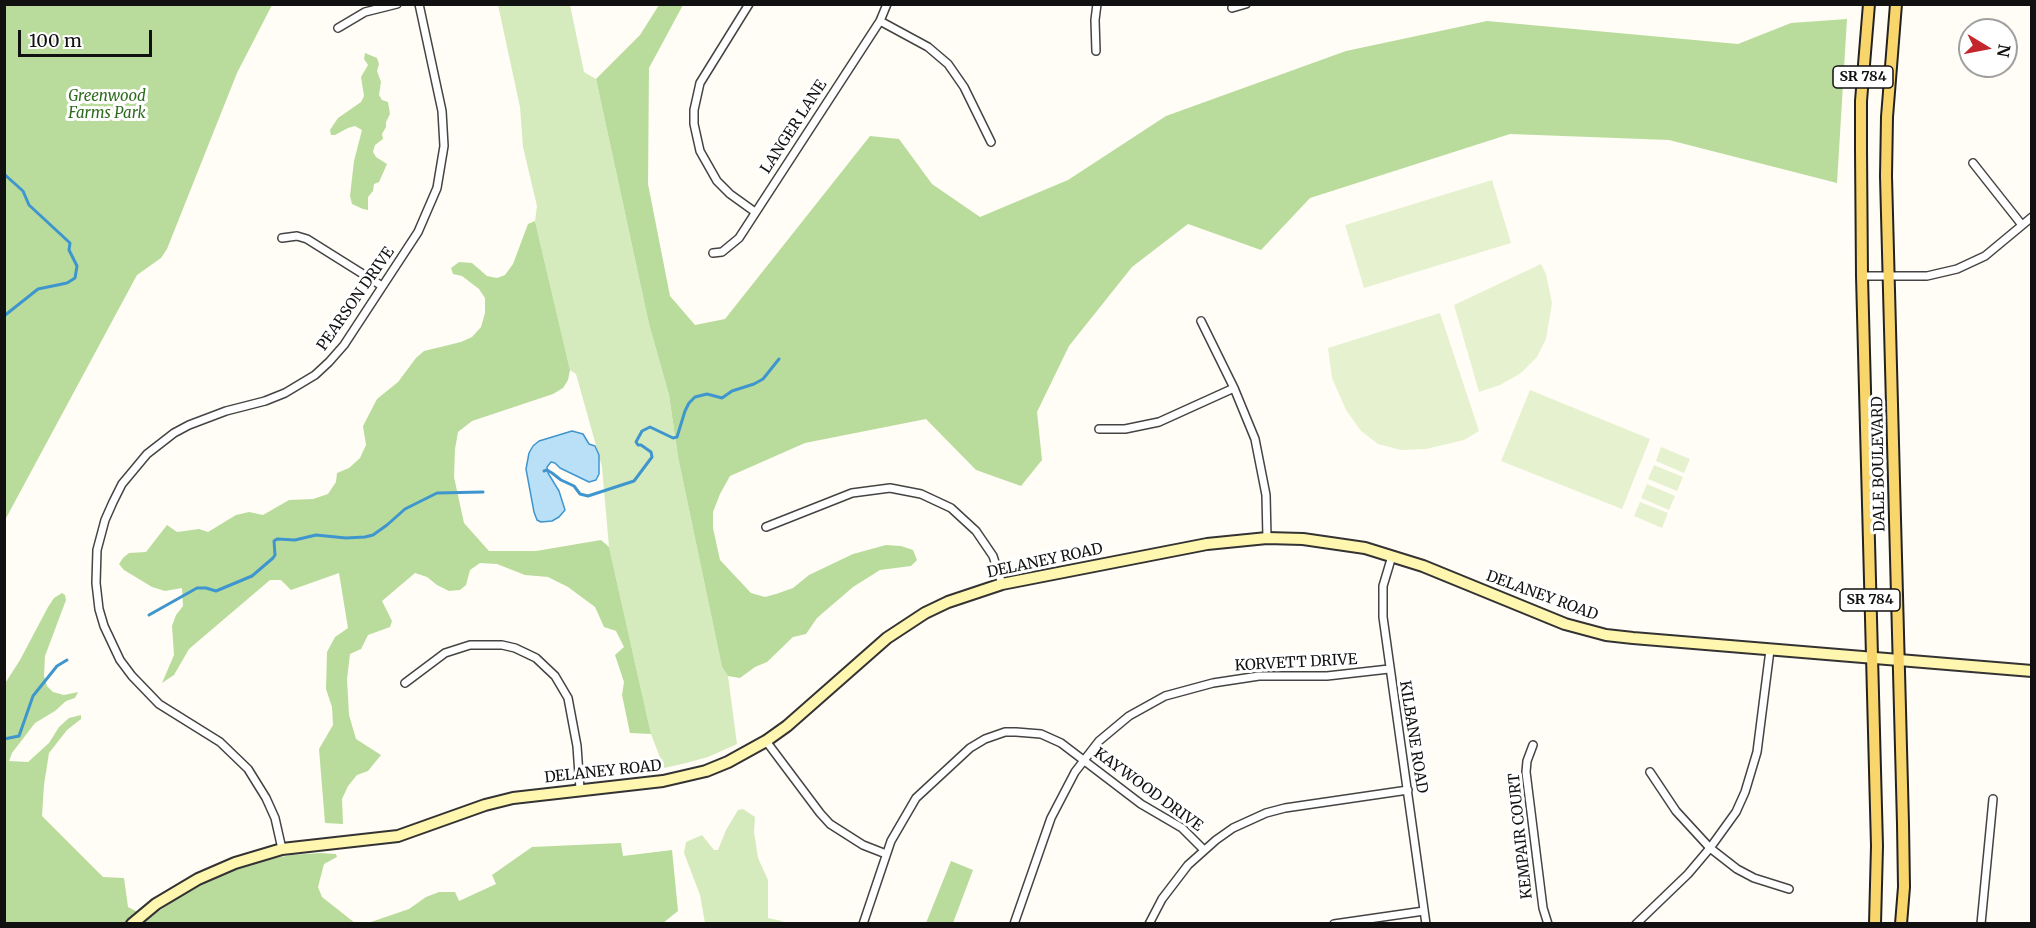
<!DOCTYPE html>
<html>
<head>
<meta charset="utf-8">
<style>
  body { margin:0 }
  #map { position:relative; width:2036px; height:928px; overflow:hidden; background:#fffdf5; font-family:Merriweather,serif }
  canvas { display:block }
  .frame { position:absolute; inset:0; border:6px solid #111; pointer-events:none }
  .north { position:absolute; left:1958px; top:18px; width:60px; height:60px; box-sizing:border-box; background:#fff; border:2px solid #a0a0a0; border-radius:50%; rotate:100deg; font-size:16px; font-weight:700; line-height:24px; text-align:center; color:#111 }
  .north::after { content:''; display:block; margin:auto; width:21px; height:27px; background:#c4262e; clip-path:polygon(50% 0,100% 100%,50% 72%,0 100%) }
  .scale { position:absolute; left:18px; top:30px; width:134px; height:27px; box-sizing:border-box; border:3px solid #111; border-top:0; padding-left:8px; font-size:18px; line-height:21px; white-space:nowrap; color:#111; -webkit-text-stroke:4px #fff; paint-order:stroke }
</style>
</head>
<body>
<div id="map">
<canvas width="2036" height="928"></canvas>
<div class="frame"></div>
<div class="north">N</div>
<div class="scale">100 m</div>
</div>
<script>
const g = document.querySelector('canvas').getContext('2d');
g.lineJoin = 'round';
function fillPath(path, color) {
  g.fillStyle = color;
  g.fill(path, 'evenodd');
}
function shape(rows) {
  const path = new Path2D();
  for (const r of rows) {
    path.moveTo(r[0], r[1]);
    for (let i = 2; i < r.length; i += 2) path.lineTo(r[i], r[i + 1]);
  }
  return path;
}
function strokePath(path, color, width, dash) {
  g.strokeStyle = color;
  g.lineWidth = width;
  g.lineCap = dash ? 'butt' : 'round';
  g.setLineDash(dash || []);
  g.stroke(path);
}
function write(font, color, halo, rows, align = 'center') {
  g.font = font + ' Merriweather,serif';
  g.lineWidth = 6;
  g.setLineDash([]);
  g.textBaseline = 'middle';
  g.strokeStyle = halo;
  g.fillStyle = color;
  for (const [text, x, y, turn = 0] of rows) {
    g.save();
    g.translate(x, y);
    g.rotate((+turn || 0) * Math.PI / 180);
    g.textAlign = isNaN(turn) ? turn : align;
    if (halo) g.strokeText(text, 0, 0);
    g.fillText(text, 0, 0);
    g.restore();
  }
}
const green = shape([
  [498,5,570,5,584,72,596,79,649,324,669,395,678,457,722,667,728,676,737,744,708,757,686,763,664,768,651,734,609,547,602,467,576,374,570,370,535,221,537,206,523,147,520,107],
  [743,809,755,817,754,832,758,858,768,880,768,918,782,921,783,923,705,923,700,895,684,853,686,842,702,835,714,850,718,850,726,830,738,810]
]);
const forest = shape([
  [5,4,272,5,237,73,167,249,161,258,137,275,5,520],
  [659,5,683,5,649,68,648,184,670,296,695,325,725,319,870,136,899,139,932,184,980,217,1068,180,1166,116,1346,51,1487,21,1738,44,1791,23,1847,19,1837,183,1669,140,1510,134,1310,198,1261,250,1188,224,1132,267,1069,346,1037,412,1042,460,1021,486,976,470,926,419,805,443,730,476,720,494,713,512,713,528,720,560,751,593,765,597,776,594,793,588,809,575,853,554,886,545,901,546,913,550,917,560,911,566,880,570,853,587,817,618,806,634,793,637,767,662,755,667,740,678,728,676,722,667,678,457,669,395,649,324,596,79,640,35],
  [365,53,377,58,379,64,377,71,381,82,379,95,382,100,388,102,390,114,386,122,386,127,382,134,383,139,375,145,373,152,376,157,387,164,379,182,374,184,373,191,368,197,368,210,363,209,352,204,350,196,354,161,362,130,355,126,348,128,335,135,331,135,330,130,338,118,361,102,364,96,361,77,368,65,364,59],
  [535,221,570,370,568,380,563,388,553,394,472,421,458,432,455,449,454,477,464,523,489,551,536,551,601,540,609,547,651,734,630,733,622,695,624,682,615,655,624,647,616,631,604,627,595,607,568,587,548,577,525,575,497,564,480,563,470,570,466,585,460,590,449,591,437,585,427,577,415,573,382,601,392,621,390,627,368,635,361,649,350,654,347,679,349,715,356,739,381,755,368,771,357,775,348,786,342,799,343,824,325,823,319,749,333,725,332,707,326,689,327,652,335,637,348,628,339,573,291,590,281,580,270,580,189,649,174,675,162,683,174,655,172,626,176,615,183,606,182,588,165,591,152,587,124,570,119,564,123,558,129,553,146,552,167,525,177,532,199,529,208,532,236,515,249,512,263,515,289,500,313,499,328,494,336,482,337,473,349,468,360,458,366,445,363,426,377,399,398,382,416,358,424,351,461,342,472,337,481,327,485,313,485,298,479,289,462,276,453,274,451,268,459,262,472,263,487,276,497,278,505,275,513,264,528,224],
  [62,593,65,595,66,600,45,656,44,676,47,686,53,692,64,695,78,692,75,698,66,701,55,711,35,723,12,753,9,761,28,762,49,743,59,727,69,718,81,715,81,719,67,730,49,753,44,785,42,816,103,877,124,878,128,907,149,918,189,890,233,871,260,861,291,855,320,853,336,854,337,857,324,864,318,887,322,897,355,923,5,923,4,685,20,660,48,607,54,598],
  [621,843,623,856,672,850,678,911,663,923,368,923,409,909,426,897,439,892,455,892,459,901,496,884,492,875,532,847],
  [951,861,973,870,953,923,926,923]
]);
const pitch = shape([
  [1492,180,1511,243,1364,288,1345,225],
  [1541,264,1546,274,1552,303,1546,339,1537,357,1521,373,1500,385,1479,392,1454,305],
  [1440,313,1479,431,1464,440,1426,449,1401,450,1378,444,1361,431,1346,410,1332,378,1328,348],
  [1530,390,1650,439,1622,509,1501,461],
  [1661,447,1690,459,1684,473,1656,461],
  [1654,465,1683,477,1677,491,1648,479],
  [1647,484,1675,496,1669,510,1641,498],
  [1640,502,1668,513,1662,528,1634,516]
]);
const water = shape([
  [572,431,583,434,589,444,595,446,599,455,599,474,596,480,589,482,560,468,555,463,551,462,547,467,548,473,559,491,565,510,559,517,552,521,541,522,537,520,534,512,526,469,529,453,533,446,539,441,572,431]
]);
const stream = shape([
  [4,174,23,191,29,205,70,243,69,250,77,266,75,278,67,283,38,289,4,316],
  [544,471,547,470,552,473,561,480,574,486,580,494,588,496,634,481,652,457,651,452,641,445,638,445,636,442,642,431,650,427,673,438,677,437,685,411,689,403,695,397,707,394,722,398,732,391,754,384,763,379,779,359],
  [149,615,197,588,206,588,216,591,252,576,273,558,275,555,274,541,277,539,295,540,316,535,346,538,365,537,373,535,387,525,405,509,437,493,483,492],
  [4,739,19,736,33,696,57,666,67,660]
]);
const street = shape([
  [749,4,700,83,694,110,694,124,700,151,717,181,730,194,755,212],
  [1232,8,1246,4],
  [880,21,928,47,948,64,964,87,991,142],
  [338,28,365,12,397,4],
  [1096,51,1095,20,1097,4],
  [1973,163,2022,225],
  [282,238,297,236,307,239,382,286],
  [713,253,722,252,739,238,880,21,887,4],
  [1862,276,1927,276,1957,269,1985,256,2032,217],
  [1201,321,1234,388,1255,439,1266,495,1267,538],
  [1099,429,1125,429,1159,422,1234,388],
  [766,527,852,493,890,488,921,494,951,508,976,531,993,556,1002,584],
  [1392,556,1383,586,1383,617,1426,924],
  [405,683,445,653,470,645,502,645,515,648,536,658,555,676,568,698,577,746,580,789],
  [766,741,820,813,830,824,863,845,886,854],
  [1533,745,1527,761,1526,772,1543,908,1548,924],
  [1650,772,1676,811,1710,848,1737,869,1754,878,1789,889],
  [282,849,275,818,266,798,248,769,220,742,159,704,132,676,120,660,104,626,99,609,96,583,97,550,105,520,113,502,122,484,147,454,174,433,189,425,226,411,265,401,285,393,315,375,329,362,344,345,418,232,437,188,444,146,442,111,419,4],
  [863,924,891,841,916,798,970,748,985,739,1005,732,1016,732,1041,734,1061,743,1141,804,1182,828,1204,850],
  [1014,924,1051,818,1075,772,1099,741,1129,716,1165,696,1213,683,1259,676,1327,676,1389,669],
  [1149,924,1162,899,1188,865,1216,840,1233,828,1266,813,1285,808,1408,790],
  [1334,924,1424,911],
  [1636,924,1688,874,1710,848,1736,812,1745,792,1757,752,1770,650],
  [1981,924,1993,799]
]);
const secondary = shape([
  [132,924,156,904,198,879,235,863,282,849,398,836,485,805,513,798,663,781,706,771,728,762,766,741,787,726,887,638,925,613,948,602,1002,584,1207,544,1267,538,1303,539,1365,548,1423,566,1565,624,1606,635,1633,638,2032,671]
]);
const primary = shape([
  [1869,4,1861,101,1861,150,1862,276,1877,846,1875,924],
  [1896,4,1887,117,1886,176,1903,824,1904,887,1901,924]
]);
const shields = [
  [1863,77,60],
  [1870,600,60]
];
const shieldNames = [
  ["SR 784",1863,77],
  ["SR 784",1870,600]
];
const parkNames = [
  ["Greenwood",107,97],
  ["Farms Park",107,114]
];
const streetNames = [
  ["LANGER LANE",794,127,-57],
  ["PEARSON DRIVE",356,299,-55],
  ["DALE BOULEVARD",1879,464,-91],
  ["DELANEY ROAD",1045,561,-12],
  ["DELANEY ROAD",1542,596,20],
  ["KORVETT DRIVE",1296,663,-3],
  ["KILBANE ROAD",1413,737,81],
  ["DELANEY ROAD",603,772,-6],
  ["KAYWOOD DRIVE",1148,790,36],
  ["KEMPAIR COURT",1521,836,-96]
];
fillPath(green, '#d5ebbd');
fillPath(forest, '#b9dc9c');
fillPath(pitch, '#e6f2cf');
fillPath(water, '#b9e0f7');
strokePath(water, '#3f96cf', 1.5);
strokePath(stream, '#3f96cf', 3);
strokePath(street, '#444', 10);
strokePath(secondary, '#333', 14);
strokePath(primary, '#222', 14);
strokePath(street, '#fff', 7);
strokePath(secondary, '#fff6b0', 10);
strokePath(primary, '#f9d66b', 10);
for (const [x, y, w] of shields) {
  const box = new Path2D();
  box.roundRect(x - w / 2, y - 11, w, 22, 4.5);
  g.fillStyle = '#fff';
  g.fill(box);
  strokePath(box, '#111', 1.5);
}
write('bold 14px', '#111', null, shieldNames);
write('italic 15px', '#2f6b1f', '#fff', parkNames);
write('15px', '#111', '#fff', streetNames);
</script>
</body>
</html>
